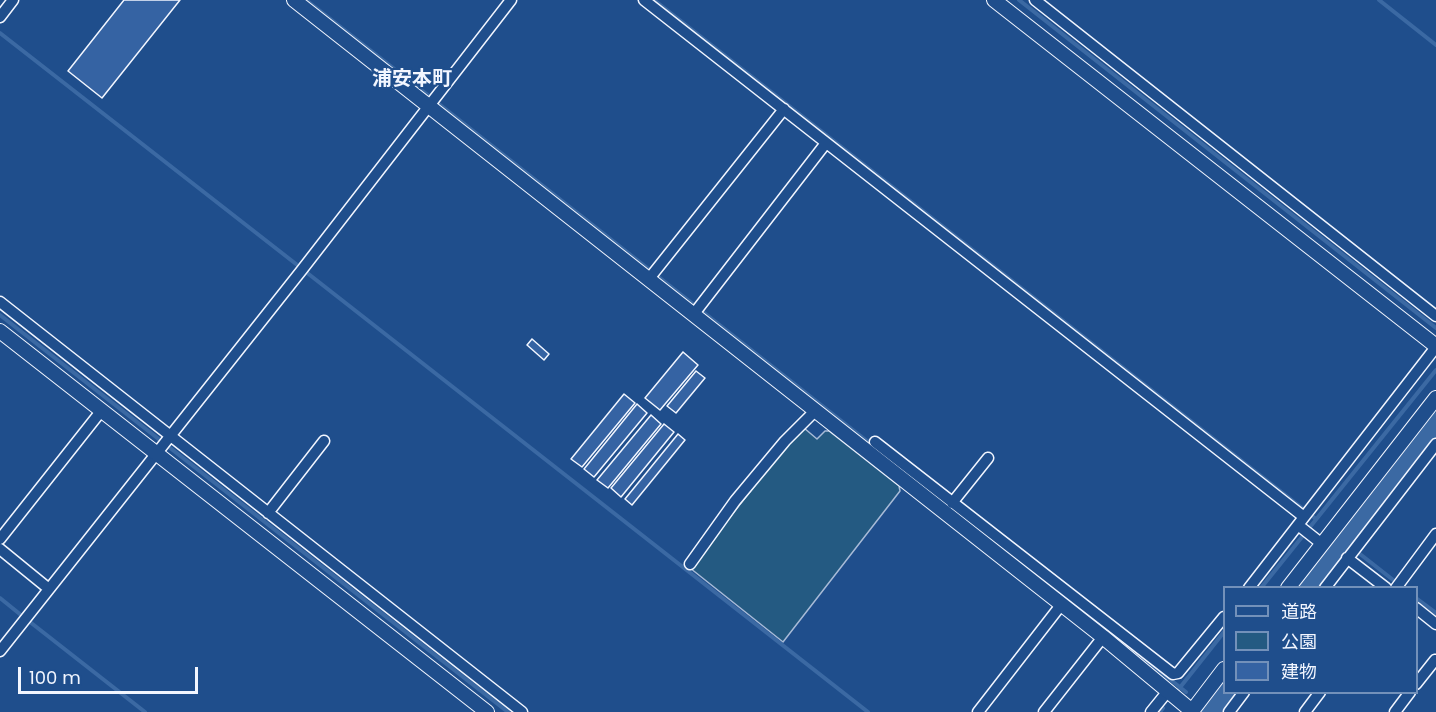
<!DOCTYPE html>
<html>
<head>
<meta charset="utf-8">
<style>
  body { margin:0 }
  #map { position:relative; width:1436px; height:712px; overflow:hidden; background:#1f4e8c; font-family:Poppins,"Noto Sans JP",sans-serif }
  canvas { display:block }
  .legend { position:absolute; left:1223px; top:586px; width:195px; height:108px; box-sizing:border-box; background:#1f4e8c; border:2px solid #7391ba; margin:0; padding:8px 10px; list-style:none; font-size:18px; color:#f2f6ff }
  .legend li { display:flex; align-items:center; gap:12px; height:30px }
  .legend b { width:30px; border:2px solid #7391ba }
  .scale { position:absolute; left:18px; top:667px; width:180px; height:27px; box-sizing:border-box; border:3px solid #f2f6ff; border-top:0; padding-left:8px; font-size:18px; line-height:21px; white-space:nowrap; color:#f2f6ff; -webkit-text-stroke:4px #1f4e8c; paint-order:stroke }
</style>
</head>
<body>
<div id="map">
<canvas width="1436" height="712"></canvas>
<ul class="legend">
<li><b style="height:8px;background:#1f4e8c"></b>道路</li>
<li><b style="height:16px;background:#245a82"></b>公園</li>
<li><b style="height:16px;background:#3563a3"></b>建物</li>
</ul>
<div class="scale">100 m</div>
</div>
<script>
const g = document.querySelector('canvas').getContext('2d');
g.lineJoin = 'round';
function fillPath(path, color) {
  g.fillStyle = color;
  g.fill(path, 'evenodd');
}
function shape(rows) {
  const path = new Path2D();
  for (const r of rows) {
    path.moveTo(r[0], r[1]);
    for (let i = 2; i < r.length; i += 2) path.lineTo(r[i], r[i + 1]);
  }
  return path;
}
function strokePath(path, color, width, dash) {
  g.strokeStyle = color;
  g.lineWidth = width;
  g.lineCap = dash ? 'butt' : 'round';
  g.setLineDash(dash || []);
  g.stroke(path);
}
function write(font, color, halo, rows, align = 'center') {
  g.font = font + ' Poppins,"Noto Sans JP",sans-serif';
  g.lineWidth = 4.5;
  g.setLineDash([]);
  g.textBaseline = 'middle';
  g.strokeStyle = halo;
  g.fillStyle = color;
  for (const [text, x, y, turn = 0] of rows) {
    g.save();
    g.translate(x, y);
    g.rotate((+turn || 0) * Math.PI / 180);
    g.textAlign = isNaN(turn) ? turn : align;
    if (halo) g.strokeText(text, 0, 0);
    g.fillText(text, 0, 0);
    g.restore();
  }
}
const green = shape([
  [804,428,817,439,825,431,829,431,899,486,900,491,783,642,690,568,789,442,804,428]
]);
const stream = shape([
  [306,0,429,96],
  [654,0,1316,519],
  [1019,0,1436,328],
  [1379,0,1436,45],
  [0,33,296,264],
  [439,104,872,445],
  [306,272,868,712],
  [0,315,508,712],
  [1343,541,1348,544],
  [1360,554,1397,583],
  [1261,588,1436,370],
  [1062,594,1186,692],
  [0,598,21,615],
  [1416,598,1436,613],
  [30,622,145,712],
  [1178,690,1224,632],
  [1206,708,1209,712],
  [1160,712,1163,708]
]);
const river = shape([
  [1307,588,1436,423],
  [1210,712,1225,692]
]);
const building = shape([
  [124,0,180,0,102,98,68,71,124,0],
  [532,339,549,354,544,360,527,345,532,339],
  [683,352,698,365,660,410,645,398,683,352],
  [696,371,705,378,676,413,667,406,696,371],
  [624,394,635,403,582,467,571,459,624,394],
  [637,404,647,413,594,477,584,469,637,404],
  [651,415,661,424,608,488,597,480,651,415],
  [664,424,674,432,621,497,611,488,664,424],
  [678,434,685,440,632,505,625,499,678,434]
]);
const minor = shape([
  [644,0,1304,517],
  [1035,0,1436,316],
  [0,17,13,0],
  [648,280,784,109],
  [0,302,522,712],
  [693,315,826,143],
  [875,442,1173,674,1178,673,1224,617],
  [952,503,988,458],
  [268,513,324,441],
  [1298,525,1322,544],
  [0,539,102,410],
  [0,549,49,589],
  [1347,558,1386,588],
  [690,564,735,501,785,441,815,411],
  [1249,588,1436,347],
  [1325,588,1436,444],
  [1396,588,1436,534],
  [1416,608,1436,624],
  [0,651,301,271,511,0],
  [1416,684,1435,660],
  [978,712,1061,605],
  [1044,712,1103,637],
  [1151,712,1168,691],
  [1229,712,1244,692],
  [1305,712,1320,692],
  [1395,712,1410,692]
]);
const tertiary = shape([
  [294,0,1103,637,1193,712],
  [994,0,1436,346],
  [0,331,487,712],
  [1288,588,1436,398],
  [1192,711,1224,669]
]);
const neighbourhoodNames = [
  ["浦安本町",412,80]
];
fillPath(green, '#245a82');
strokePath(green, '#a8bbd7', 1.5);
strokePath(stream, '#3b69a3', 4);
strokePath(river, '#3b69a3', 21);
fillPath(building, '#3563a3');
strokePath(building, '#f2f6ff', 1.5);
strokePath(minor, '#f2f6ff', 13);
strokePath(tertiary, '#f2f6ff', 16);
strokePath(minor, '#1f4e8c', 10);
strokePath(tertiary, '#1f4e8c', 14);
write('bold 20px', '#f2f6ff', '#1f4e8c', neighbourhoodNames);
</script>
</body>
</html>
